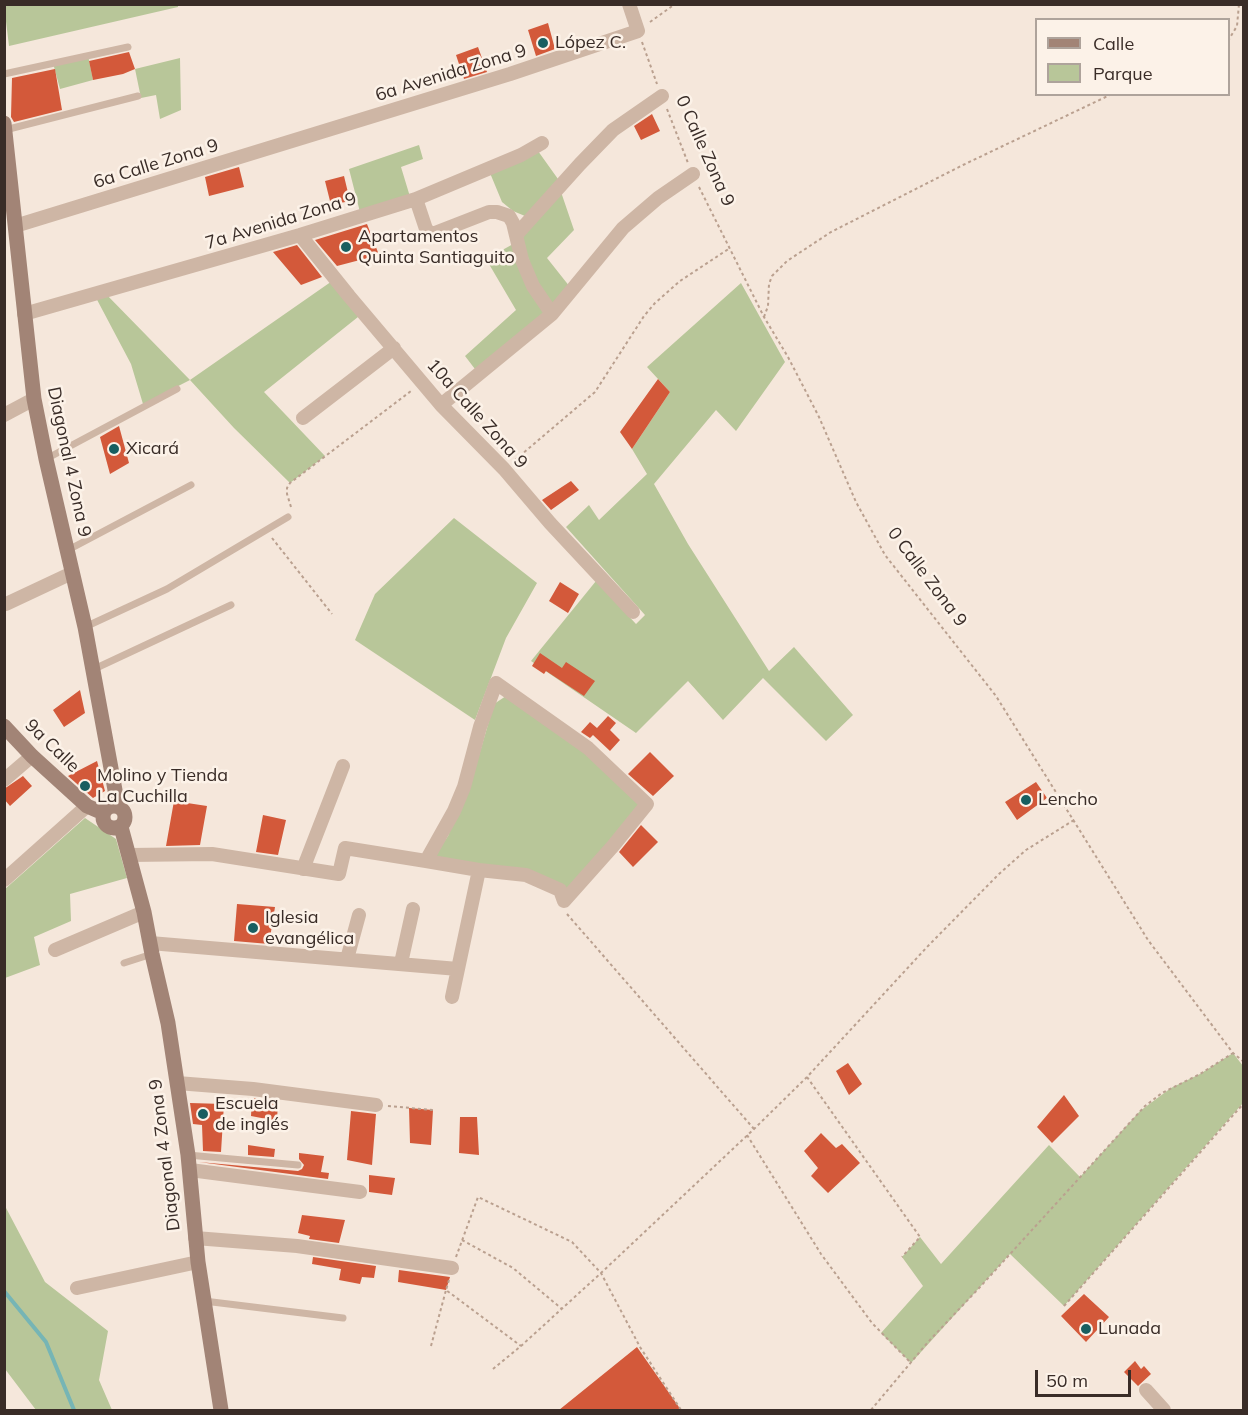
<!DOCTYPE html>
<html>
<head>
<meta charset="utf-8">
<style>
  body { margin:0 }
  #map { position:relative; width:1248px; height:1415px; overflow:hidden; background:#f5e7db; font-family:Mulish,sans-serif }
  canvas { display:block }
  .frame { position:absolute; inset:0; border:6px solid #392c27; pointer-events:none }
  .legend { position:absolute; left:1035px; top:18px; width:195px; height:78px; box-sizing:border-box; background:#fcf2e8; border:2px solid #aea39b; margin:0; padding:8px 10px; list-style:none; font-size:18px; color:#392c27 }
  .legend li { display:flex; align-items:center; gap:12px; height:30px }
  .legend b { width:30px; border:2px solid #aea39b }
  .scale { position:absolute; left:1035px; top:1370px; width:96px; height:27px; box-sizing:border-box; border:3px solid #392c27; border-top:0; padding-left:8px; font-size:18px; line-height:21px; white-space:nowrap; color:#392c27; -webkit-text-stroke:4px #fcf2e8; paint-order:stroke }
</style>
</head>
<body>
<div id="map">
<canvas width="1248" height="1415"></canvas>
<div class="frame"></div>
<ul class="legend">
<li><b style="height:8px;background:#a28476"></b>Calle</li>
<li><b style="height:16px;background:#b8c699"></b>Parque</li>
</ul>
<div class="scale">50 m</div>
</div>
<script>
const g = document.querySelector('canvas').getContext('2d');
g.lineJoin = 'round';
function fillPath(path, color) {
  g.fillStyle = color;
  g.fill(path, 'evenodd');
}
function shape(rows) {
  const path = new Path2D();
  for (const r of rows) {
    if (r.length === 3) {
      path.moveTo(r[0] + r[2], r[1]);
      path.arc(r[0], r[1], r[2], 0, 2 * Math.PI);
      continue;
    }
    path.moveTo(r[0], r[1]);
    for (let i = 2; i < r.length; i += 2) path.lineTo(r[i], r[i + 1]);
  }
  return path;
}
function strokePath(path, color, width, dash) {
  g.strokeStyle = color;
  g.lineWidth = width;
  g.lineCap = dash ? 'butt' : 'round';
  g.setLineDash(dash || []);
  g.stroke(path);
}
function write(font, color, halo, rows, align = 'center') {
  g.font = font + ' Mulish,sans-serif';
  g.lineWidth = 5;
  g.setLineDash([]);
  g.textBaseline = 'middle';
  g.strokeStyle = halo;
  g.fillStyle = color;
  for (const [text, x, y, turn = 0] of rows) {
    g.save();
    g.translate(x, y);
    g.rotate((+turn || 0) * Math.PI / 180);
    g.textAlign = isNaN(turn) ? turn : align;
    if (halo) g.strokeText(text, 0, 0);
    g.fillText(text, 0, 0);
    g.restore();
  }
}
const green = shape([
  [4,5,178,4,178,7,9,46],
  [88,55,93,80,60,89,53,63],
  [180,58,181,110,160,119,156,95,141,98,135,69],
  [419,145,423,159,401,167,411,200,361,216,349,169],
  [538,151,558,179,525,216,513,211,502,202,490,173],
  [561,192,574,230,547,258,570,287,552,309,541,295,521,237],
  [515,243,549,314,478,373,465,356,516,310,486,259],
  [335,279,363,313,264,392,325,456,290,483,234,428,190,380,143,404,131,364,94,294,104,292,190,380],
  [741,283,785,362,736,431,716,410,654,484,688,544,769,671,794,647,853,715,826,741,763,678,723,720,688,681,636,733,531,661,596,581,636,624,645,615,566,527,589,505,599,520,647,474,632,449,670,392,647,367],
  [454,518,537,583,506,638,475,720,355,640,375,594],
  [506,696,549,724,633,792,642,805,566,891,433,858,448,836,477,762,494,704],
  [85,818,116,839,127,878,70,894,71,921,34,937,40,965,5,978,5,889],
  [1233,1053,1243,1066,1243,1103,1064,1306,1010,1254,911,1363,881,1333,923,1286,902,1257,920,1237,941,1264,1049,1145,1080,1177,1140,1111,1171,1088,1200,1074],
  [5,1206,45,1282,108,1331,99,1380,112,1410,36,1410,5,1369]
]);
const stream = shape([
  [4,1291,46,1342,74,1410]
]);
const building = shape([
  [548,23,555,49,536,56,528,30],
  [478,47,487,72,464,79,456,55],
  [129,52,135,69,123,74,93,80,89,61],
  [55,69,62,110,14,122,11,117,12,78],
  [652,114,660,131,641,140,634,126],
  [239,167,244,187,209,196,205,177],
  [344,176,350,201,331,205,325,181],
  [367,224,379,255,337,266,315,240],
  [297,245,322,277,301,285,273,252],
  [658,379,670,392,632,449,620,432],
  [119,426,129,463,110,474,100,437],
  [571,481,579,490,551,510,542,500],
  [560,582,579,594,568,613,549,601],
  [540,653,562,668,566,662,595,681,584,696,546,671,544,674,532,666],
  [80,690,85,713,64,727,53,710],
  [608,716,616,723,610,730,620,740,610,751,593,735,590,738,581,732,590,722,597,728],
  [650,752,674,776,653,796,628,774],
  [97,761,105,791,93,798,68,776],
  [23,776,32,786,10,806,4,799,4,789],
  [1036,782,1047,798,1017,820,1005,802],
  [174,801,207,806,200,845,166,846],
  [263,815,286,820,278,855,256,852],
  [641,825,658,842,633,867,619,852],
  [237,904,275,907,269,944,234,941],
  [848,1063,862,1084,849,1095,836,1071],
  [1064,1095,1079,1116,1052,1143,1037,1127],
  [252,1098,278,1101,277,1121,251,1116],
  [190,1103,224,1104,221,1152,203,1151,202,1125,193,1124],
  [409,1108,433,1110,431,1145,410,1143],
  [351,1111,376,1114,372,1165,347,1160],
  [460,1117,477,1117,479,1155,459,1153],
  [821,1133,836,1148,842,1144,860,1163,828,1193,811,1176,818,1168,804,1151],
  [248,1145,275,1149,274,1157,248,1155],
  [299,1153,324,1156,321,1172,329,1173,328,1179,199,1162,298,1171,302,1169,304,1165,299,1159],
  [369,1175,395,1178,392,1195,369,1192],
  [302,1215,345,1220,339,1243,309,1239,310,1236,298,1233],
  [313,1257,376,1266,374,1278,362,1277,360,1284,339,1280,341,1269,312,1264],
  [399,1270,450,1277,446,1290,398,1282],
  [1084,1294,1109,1317,1086,1342,1061,1316],
  [637,1347,681,1410,559,1410],
  [1135,1361,1141,1369,1144,1366,1151,1374,1138,1386,1124,1372]
]);
const path = shape([
  [650,22,675,4],
  [1228,41,1237,26,1239,4],
  [642,42,657,84],
  [667,109,688,163],
  [699,187,764,317,788,357,819,417,856,502,885,555,996,696,1148,940,1233,1053,1244,1062],
  [764,317,768,306,769,284,772,276,787,261,831,232,963,165,1112,94],
  [515,460,595,392,644,316,655,303,680,281,730,248],
  [291,507,287,494,287,488,290,483,411,391],
  [272,538,332,614],
  [567,914,754,1129],
  [807,1077,920,1237,902,1257],
  [388,1106,433,1110],
  [747,1135,821,1254,872,1323,911,1363],
  [462,1240,513,1268,562,1309],
  [456,1257,478,1197,572,1242,601,1273,640,1347,681,1410],
  [449,1280,446,1290,521,1346],
  [1064,1306,1244,1103],
  [431,1346,446,1290],
  [493,1369,521,1346,601,1273,754,1129,807,1077,927,947,999,874,1026,850,1074,820],
  [871,1410,928,1342,980,1287,1145,1106,1162,1093,1200,1074,1233,1053]
]);
const lane = shape([
  [4,74,128,47],
  [5,130,138,96],
  [46,459,177,389],
  [68,550,191,485],
  [85,627,167,589,288,517],
  [92,670,231,605],
  [124,963,152,954],
  [188,1155,298,1165],
  [204,1301,343,1318]
]);
const street = shape([
  [416,199,426,229,430,233,435,233,489,212,497,212,509,216,513,223,522,260,533,286,552,314],
  [15,226,510,74,638,31,629,4],
  [517,234,580,164,613,130,662,96],
  [300,235,349,296,441,405,504,469,550,523,633,612],
  [24,314,300,235,416,199,521,155,542,143],
  [441,405,552,314,623,228,658,198,693,174],
  [4,415,34,399],
  [303,418,394,348],
  [6,604,72,573],
  [4,780,32,756],
  [129,855,212,854,339,874,345,848,426,861,479,870,526,875,560,890,564,901,613,846,647,804,588,748,496,683,480,727,464,787,454,811,426,861],
  [303,869,343,766],
  [4,880,87,806],
  [150,943,458,969],
  [55,950,144,912],
  [347,959,359,915],
  [401,963,413,909],
  [452,997,479,870],
  [177,1083,253,1089,376,1105],
  [190,1170,360,1192],
  [195,1238,297,1246,452,1268],
  [77,1288,198,1262],
  [1146,1390,1164,1410]
]);
const secondary = shape([
  [4,123,34,399,46,459,85,627,115,790,116,806],
  [4,726,32,756,87,806,103,813],
  [114,817,11],
  [121,827,144,912,152,954,168,1023,188,1155,198,1262,221,1410]
]);
const markers = [
  [543,43,6,"#185e60"],
  [346,247,6,"#185e60"],
  [114,449,6,"#185e60"],
  [85,786,6,"#185e60"],
  [1026,800,6,"#185e60"],
  [253,928,6,"#185e60"],
  [203,1114,6,"#185e60"],
  [1086,1329,6,"#185e60"]
];
const poiNames = [
  ["López C.",555,43],
  ["Apartamentos",358,237],
  ["Quinta Santiaguito",358,258],
  ["Xicará",126,449],
  ["Molino y Tienda",97,776],
  ["La Cuchilla",97,797],
  ["Lencho",1038,800],
  ["Iglesia",265,918],
  ["evangélica",265,939],
  ["Escuela",215,1104],
  ["de inglés",215,1125],
  ["Lunada",1098,1329]
];
const streetNames = [
  ["6a Avenida Zona 9",451,73,-17],
  ["0 Calle Zona 9",705,151,66],
  ["6a Calle Zona 9",156,164,-17],
  ["7a Avenida Zona 9",281,221,-17],
  ["10a Calle Zona 9",477,414,48],
  ["Diagonal 4 Zona 9",69,462,78],
  ["0 Calle Zona 9",927,577,53],
  ["9a Calle",52,746,44],
  ["Diagonal 4 Zona 9",165,1155,-97]
];
fillPath(green, '#b8c699');
strokePath(stream, '#76b5b5', 4);
fillPath(building, '#d3593a');
strokePath(path, '#baa08f', 2, [3, 3]);
strokePath(lane, '#ceb6a5', 7);
strokePath(street, '#ceb6a5', 14);
strokePath(secondary, '#a28476', 15);
for (const [x, y, r, color] of markers) {
  const dot = new Path2D();
  dot.arc(x, y, r, 0, 2 * Math.PI);
  g.fillStyle = color;
  g.fill(dot);
  strokePath(dot, '#fcf2e8', 2);
}
write('18px', '#392c27', '#fcf2e8', poiNames, 'left');
write('18px', '#392c27', '#fcf2e8', streetNames);
</script>
</body>
</html>
